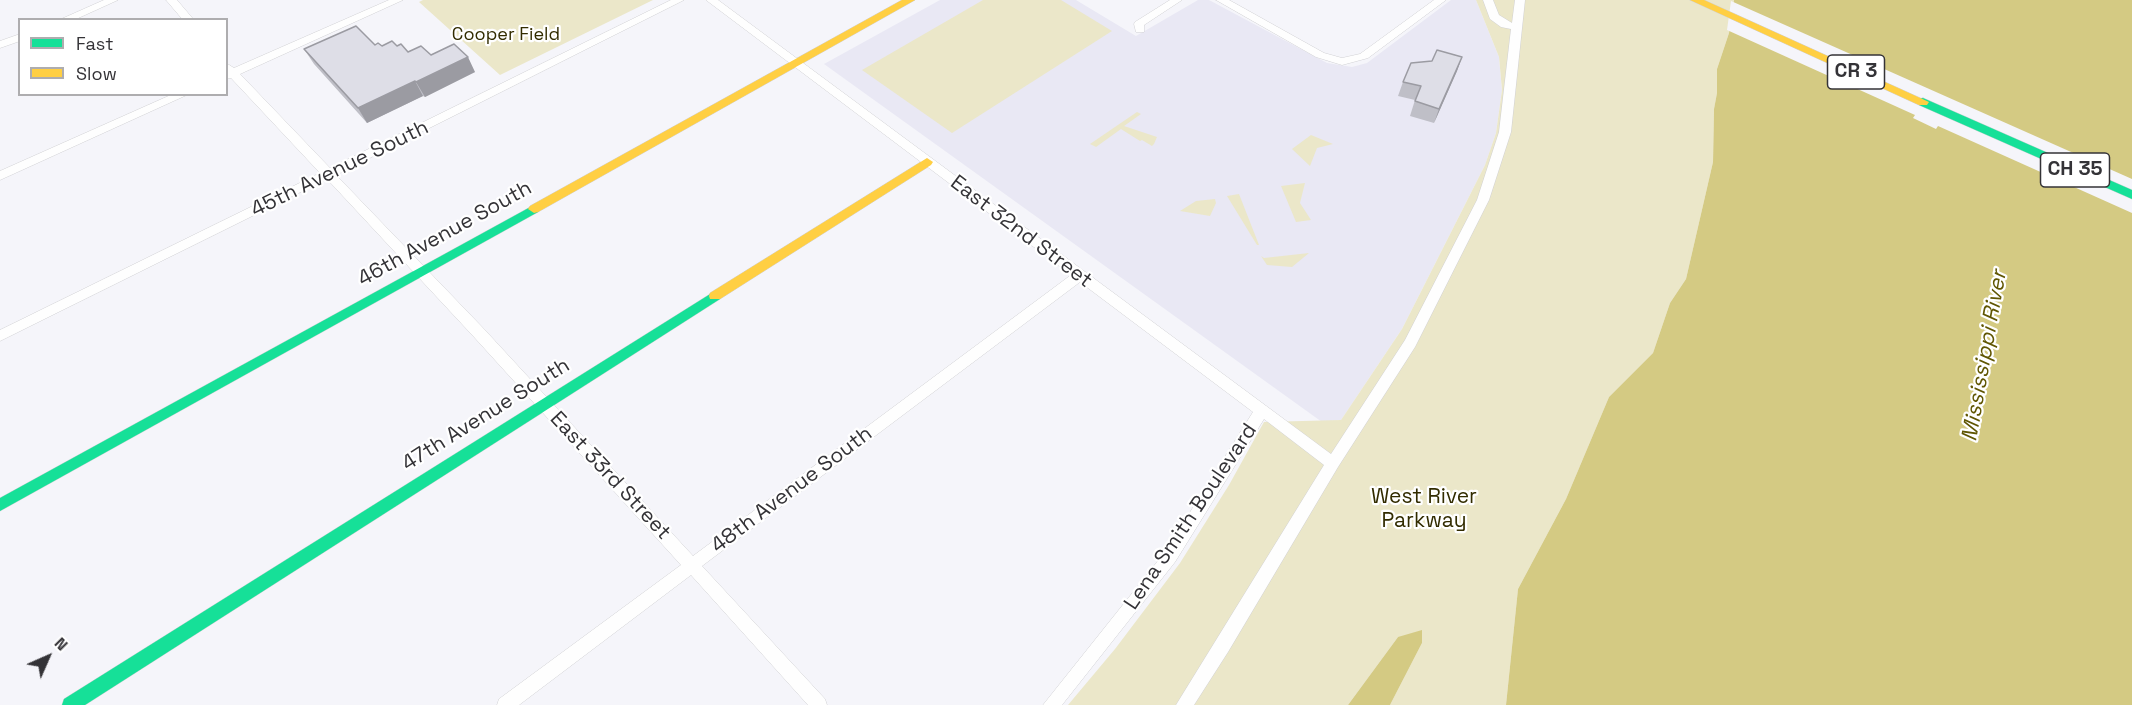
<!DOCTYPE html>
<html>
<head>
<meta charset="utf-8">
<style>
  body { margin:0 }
  #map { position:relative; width:2132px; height:705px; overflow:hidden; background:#f5f5fa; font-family:"Space Grotesk",sans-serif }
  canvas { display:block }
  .legend { position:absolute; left:18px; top:18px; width:210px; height:78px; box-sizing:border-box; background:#fff; border:2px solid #aeadaf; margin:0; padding:8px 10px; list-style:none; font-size:18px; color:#343337 }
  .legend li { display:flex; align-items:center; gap:12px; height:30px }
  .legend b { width:30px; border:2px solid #aeadaf }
  .north { position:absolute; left:18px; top:627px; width:60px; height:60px; -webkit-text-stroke:4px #fff; paint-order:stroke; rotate:45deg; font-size:16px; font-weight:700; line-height:24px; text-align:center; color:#343337 }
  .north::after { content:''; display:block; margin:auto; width:21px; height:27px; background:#343337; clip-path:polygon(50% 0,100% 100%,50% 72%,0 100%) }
</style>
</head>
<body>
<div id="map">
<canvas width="2132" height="705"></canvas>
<ul class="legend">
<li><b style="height:8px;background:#16e098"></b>Fast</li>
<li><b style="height:8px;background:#ffcf43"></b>Slow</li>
</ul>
<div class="north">N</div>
</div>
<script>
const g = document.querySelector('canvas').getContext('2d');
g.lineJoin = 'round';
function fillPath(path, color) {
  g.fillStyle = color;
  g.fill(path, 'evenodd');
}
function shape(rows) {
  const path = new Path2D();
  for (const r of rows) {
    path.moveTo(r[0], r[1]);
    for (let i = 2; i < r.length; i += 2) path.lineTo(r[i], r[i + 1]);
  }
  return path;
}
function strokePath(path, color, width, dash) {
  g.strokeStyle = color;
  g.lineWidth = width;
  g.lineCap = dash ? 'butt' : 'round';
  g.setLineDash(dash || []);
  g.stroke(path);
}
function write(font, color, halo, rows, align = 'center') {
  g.font = font + ' "Space Grotesk",sans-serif';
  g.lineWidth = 4.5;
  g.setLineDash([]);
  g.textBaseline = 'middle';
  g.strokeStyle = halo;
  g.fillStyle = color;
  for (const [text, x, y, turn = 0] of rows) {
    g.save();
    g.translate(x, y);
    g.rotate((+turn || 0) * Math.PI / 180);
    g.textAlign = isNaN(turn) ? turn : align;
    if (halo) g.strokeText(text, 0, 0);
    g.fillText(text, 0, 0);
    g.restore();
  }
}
const built = shape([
  [940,0,1076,0,1136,36,1198,0,1209,0,1327,63,1352,67,1367,63,1451,0,1476,0,1499,57,1502,90,1496,133,1485,165,1402,329,1341,420,1322,422,824,64]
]);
const green = shape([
  [423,0,653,0,500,75,419,2],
  [983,0,1061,0,1112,31,952,133,862,70],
  [1476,0,1734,0,1729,33,1717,69,1717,93,1714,109,1713,162,1686,279,1670,303,1653,353,1609,397,1566,499,1518,589,1506,705,1390,705,1422,643,1398,637,1348,705,1068,705,1115,649,1180,563,1229,485,1264,422,1341,420,1402,329,1485,165,1496,133,1502,90,1499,57],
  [1137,112,1141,114,1124,126,1157,137,1154,144,1152,146,1142,140,1140,141,1121,129,1096,147,1090,144],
  [1311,135,1333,144,1317,148,1310,166,1292,149],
  [1305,183,1300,203,1311,220,1296,222,1281,186],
  [1239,194,1259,245,1257,245,1227,196],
  [1215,199,1216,203,1210,216,1180,211,1196,201],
  [1309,253,1292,267,1267,265,1261,256,1264,258]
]);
const water = shape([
  [1734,0,2132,0,2132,705,1506,705,1518,589,1566,499,1609,397,1653,353,1670,303,1686,279,1713,162,1714,109,1717,93,1717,69,1729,33],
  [1422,630,1422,643,1390,705,1348,705,1398,637]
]);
const pier = shape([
  [1731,1,2132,179,2132,213,1938,126,1936,129,1913,118,1915,115,1727,30]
]);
const street = shape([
  [104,0,118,0,74,20,59,20,104,0],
  [166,0,177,0,194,20,183,20,166,0],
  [389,0,403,0,240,74,330,168,671,0,684,0,336,175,484,329,693,556,1071,275,706,0,718,0,1331,454,1405,340,1477,200,1499,132,1511,29,1501,27,1490,19,1483,0,1493,0,1499,15,1512,23,1515,0,1525,0,1511,132,1489,200,1415,347,1338,467,1228,652,1194,705,1176,705,1324,465,1264,419,1175,562,1062,705,1043,705,1165,552,1253,412,1080,282,702,566,825,699,827,705,808,705,691,575,519,705,497,705,499,699,681,565,474,337,327,179,0,341,0,330,320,173,231,78,226,79,226,63,234,68,389,0],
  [1170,0,1182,0,1144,25,1144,32,1136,32,1134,24,1135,22,1170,0],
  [1216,0,1229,0,1324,53,1342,58,1360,54,1434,0,1446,0,1368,58,1342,65,1316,57,1216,0],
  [20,34,20,41,0,48,0,41,20,34],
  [173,94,189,94,0,180,0,171,173,94]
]);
const fast = shape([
  [1923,98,2132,190,2132,199,1919,105,1919,99,1923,98],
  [534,205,538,206,540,209,538,212,0,511,0,498,534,205],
  [715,291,720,293,721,296,720,299,85,705,62,705,64,699,715,291]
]);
const slow = shape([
  [902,0,915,0,538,212,534,213,528,209,530,206,902,0],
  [1690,0,1704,0,1929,102,1927,105,1919,105,1690,0],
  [927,158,933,162,931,165,720,299,710,299,709,296,710,293,927,158]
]);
const wall = shape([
  [375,45,397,46,408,52,431,55,475,72,425,97,423,96,367,123,314,64,304,49],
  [1462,57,1457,71,1434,123,1410,116,1415,100,1398,96,1403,82]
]);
const shadedWall = shape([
  [468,57,475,72,425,97,416,82],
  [1462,57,1457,71,1434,123,1439,109],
  [415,81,423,96,367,123,358,108]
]);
const building = shape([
  [356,26,375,45,378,43,382,46,392,41,397,46,401,44,408,52,421,46,431,55,454,44,468,57,416,82,415,81,358,108,304,49,356,26],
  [1437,50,1462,57,1439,109,1415,101,1421,86,1403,82,1411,63,1432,61,1437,50]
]);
const farParknames = [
  ["Cooper Field",506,35]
];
const shields = [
  [1856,72,57],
  [2075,170,69]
];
const shieldNames = [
  ["CR 3",1856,72],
  ["CH 35",2075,170]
];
const streetNames = [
  ["45th Avenue South",340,169,-26],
  ["East 32nd Street",1021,232,37],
  ["46th Avenue South",445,234,-29],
  ["47th Avenue South",486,415,-32],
  ["East 33rd Street",610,476,47],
  ["48th Avenue South",792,490,-37],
  ["Lena Smith Boulevard",1191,517,-56]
];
const parkNames = [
  ["West River",1424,497],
  ["Parkway",1424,521]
];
const waterNames = [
  ["Mississippi River",1985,356,-80]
];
fillPath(built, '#e9e8f4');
fillPath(green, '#ebe7c9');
fillPath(water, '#d4ca83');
fillPath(pier, '#f5f5fa');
strokePath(street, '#d1d1d4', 1);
strokePath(fast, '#d1d1d4', 1);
strokePath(slow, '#d1d1d4', 1);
fillPath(street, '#fefefe');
fillPath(fast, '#16e098');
fillPath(slow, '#ffcf43');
fillPath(wall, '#bfbfc7');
fillPath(shadedWall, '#9b9ba2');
fillPath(building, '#dedee7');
strokePath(building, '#9b9ba2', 1.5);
write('18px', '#322c00', '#fff', farParknames);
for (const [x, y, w] of shields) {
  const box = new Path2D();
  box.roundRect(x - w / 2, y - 17, w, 34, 4.5);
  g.fillStyle = '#fff';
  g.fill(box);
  strokePath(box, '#343337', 1.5);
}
write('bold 20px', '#343337', null, shieldNames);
write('21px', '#343337', '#fff', streetNames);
write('21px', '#322c00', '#fff', parkNames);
write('italic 22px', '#605602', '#fff', waterNames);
</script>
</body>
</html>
